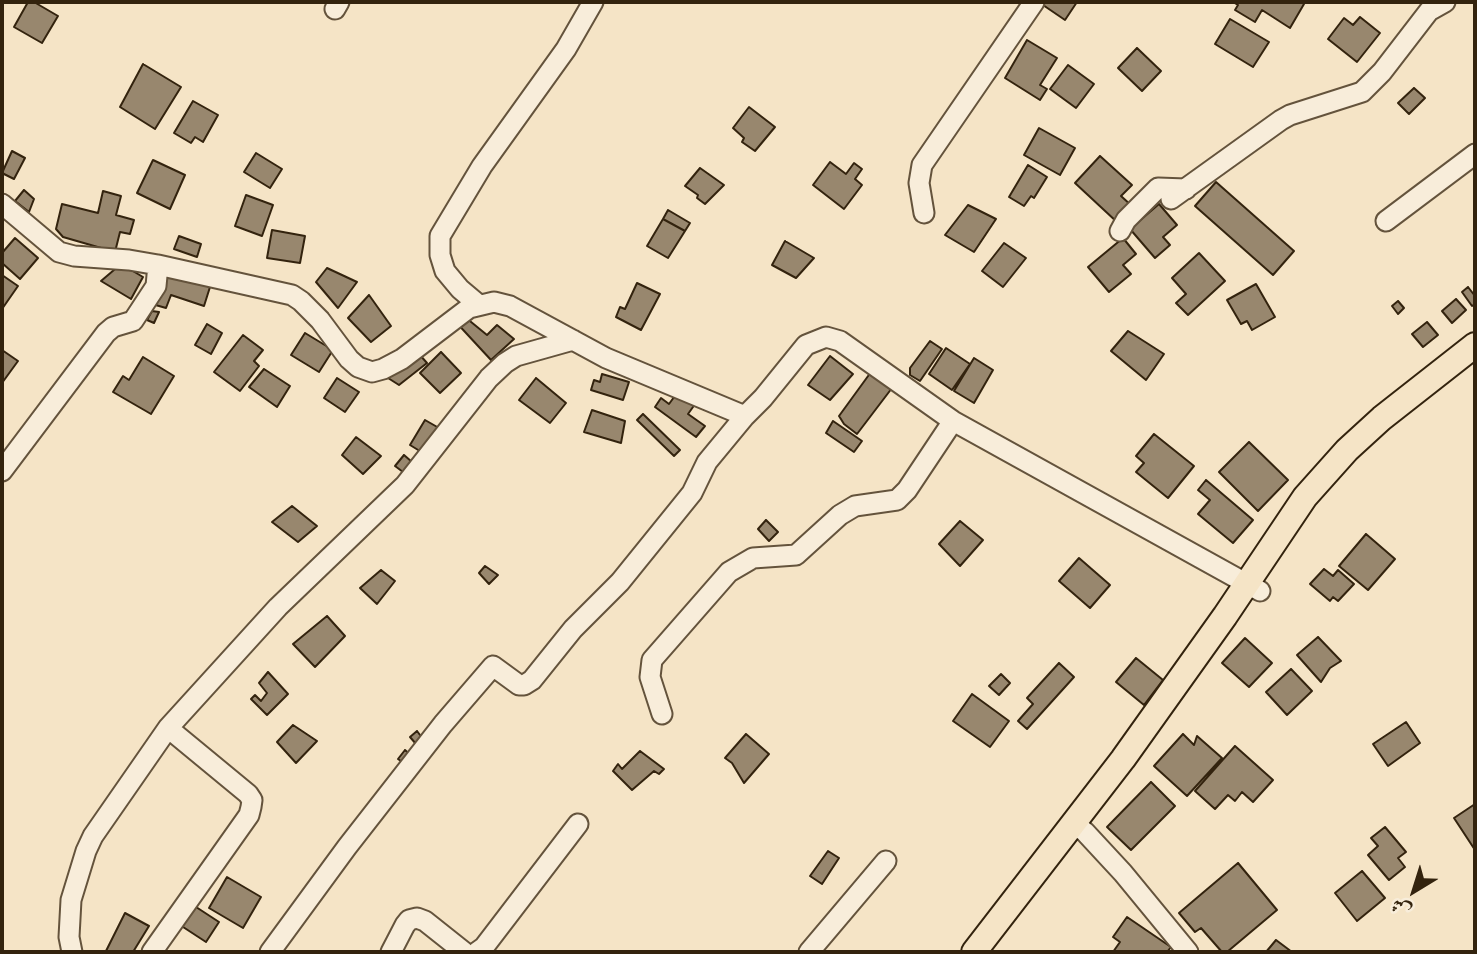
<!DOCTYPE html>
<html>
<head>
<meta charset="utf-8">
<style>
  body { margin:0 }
  #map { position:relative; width:1477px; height:954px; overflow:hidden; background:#f5e4c6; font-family:"Libre Caslon Text",Amiri,serif }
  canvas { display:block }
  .frame { position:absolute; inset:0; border:4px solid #33230e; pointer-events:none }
  .north { position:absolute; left:1379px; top:856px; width:70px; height:70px; -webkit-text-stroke:5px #f8edda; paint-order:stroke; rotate:218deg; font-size:19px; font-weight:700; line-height:28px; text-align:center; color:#33230e }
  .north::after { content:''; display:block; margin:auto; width:24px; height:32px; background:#33230e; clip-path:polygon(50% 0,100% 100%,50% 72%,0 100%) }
</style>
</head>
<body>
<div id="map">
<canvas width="1477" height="954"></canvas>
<div class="frame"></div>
<div class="north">ش</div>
</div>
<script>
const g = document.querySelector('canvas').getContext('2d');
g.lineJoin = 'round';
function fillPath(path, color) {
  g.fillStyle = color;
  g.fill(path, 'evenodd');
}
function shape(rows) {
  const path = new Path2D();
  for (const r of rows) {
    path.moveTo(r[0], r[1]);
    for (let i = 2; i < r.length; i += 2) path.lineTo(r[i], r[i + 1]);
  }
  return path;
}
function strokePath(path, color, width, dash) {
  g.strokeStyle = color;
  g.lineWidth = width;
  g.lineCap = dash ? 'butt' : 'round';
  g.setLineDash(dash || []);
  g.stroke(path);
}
const building = shape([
  [28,2,34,2,58,16,42,43,14,27,28,2],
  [1042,2,1077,2,1065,20,1040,3,1042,2],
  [1233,2,1301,2,1304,4,1290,28,1262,10,1255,22,1235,10,1238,5,1233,2],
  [1360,17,1380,33,1357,62,1328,39,1344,18,1353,25,1360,17],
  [1230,19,1269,42,1253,67,1215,44,1230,19],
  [1027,40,1057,58,1040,85,1047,89,1040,100,1005,78,1027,40],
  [1137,48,1161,71,1142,91,1118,68,1137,48],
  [143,64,181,87,155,129,120,107,143,64],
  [1068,65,1094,84,1076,108,1050,89,1068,65],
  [1414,88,1425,98,1409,114,1398,103,1414,88],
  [193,101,218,115,203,142,195,137,191,143,174,133,193,101],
  [749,107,775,127,755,151,742,142,744,138,733,128,749,107],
  [1039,128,1075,148,1060,175,1024,155,1039,128],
  [12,151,25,158,14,179,2,173,12,151],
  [256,153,282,169,270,188,244,172,256,153],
  [1100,156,1132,185,1121,196,1133,207,1118,223,1075,183,1100,156],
  [153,160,185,175,170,209,137,193,153,160],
  [830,162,846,174,854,163,862,169,855,179,862,185,844,209,813,185,830,162],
  [1028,165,1047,177,1034,198,1031,196,1024,206,1009,197,1028,165],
  [700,168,724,185,705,204,697,198,698,195,685,186,700,168],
  [1216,182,1294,251,1273,275,1195,206,1216,182],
  [24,190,34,199,29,212,15,201,24,190],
  [103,191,121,196,116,215,134,220,130,234,120,232,115,252,63,237,56,229,62,204,98,213,103,191],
  [246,195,273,205,262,236,235,226,246,195],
  [1159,204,1177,225,1163,237,1170,245,1155,258,1130,229,1159,204],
  [968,205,996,219,974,252,945,235,968,205],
  [668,210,690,223,685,231,663,219,668,210],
  [663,219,685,231,668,258,647,246,663,219],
  [272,230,305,236,300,263,267,258,272,230],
  [179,236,201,244,197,257,174,249,179,236],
  [15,238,38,258,20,279,2,263,2,253,15,238],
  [1123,238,1136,254,1123,265,1131,274,1109,292,1088,267,1123,238],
  [785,241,814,258,796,278,772,265,785,241],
  [1004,243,1026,258,1003,287,982,271,1004,243],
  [1199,253,1225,281,1188,315,1176,303,1186,294,1172,278,1199,253],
  [121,264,143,277,131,299,101,281,121,264],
  [327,268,357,282,338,308,316,282,327,268],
  [163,271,210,287,204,306,171,295,166,308,152,304,163,271],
  [2,275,18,286,2,309,2,275],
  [637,283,660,294,641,330,616,317,620,307,625,309,637,283],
  [1256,284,1275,317,1252,330,1247,321,1241,324,1227,300,1256,284],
  [1468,287,1475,296,1475,304,1472,306,1462,292,1468,287],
  [369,295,391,326,371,342,348,318,369,295],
  [1456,299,1466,310,1452,323,1442,311,1456,299],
  [1398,301,1404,308,1398,314,1392,306,1398,301],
  [152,311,159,312,154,323,147,320,152,311],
  [465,317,487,335,497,325,514,339,491,360,454,320,465,317],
  [1427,322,1438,335,1423,347,1412,334,1427,322],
  [207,324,222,333,211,354,195,345,207,324],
  [1128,331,1164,354,1146,380,1111,351,1128,331],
  [305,333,333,350,319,372,291,355,305,333],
  [243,335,263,350,254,361,259,366,240,391,214,372,243,335],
  [930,341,942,349,920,381,910,375,910,368,930,341],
  [946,348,970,364,952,390,929,374,946,348],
  [2,350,18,361,2,383,2,350],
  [441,352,461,373,440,393,420,373,441,352],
  [419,354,427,363,399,385,388,378,419,354],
  [830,356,853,374,830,400,808,385,830,356],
  [143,357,174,376,151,414,113,392,123,376,129,380,143,357],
  [974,358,993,370,974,403,954,391,974,358],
  [264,369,290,386,277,407,249,387,264,369],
  [871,372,892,388,857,434,844,424,839,416,871,372],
  [602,374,629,382,623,400,591,390,594,380,600,382,602,374],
  [337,378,359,392,345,412,324,398,337,378],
  [536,378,566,403,550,423,519,400,536,378],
  [677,393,698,400,688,414,705,426,696,437,655,407,661,398,669,404,677,393],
  [592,410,625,421,621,443,584,432,592,410],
  [643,414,680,450,674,456,637,420,643,414],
  [425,420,439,428,423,453,410,445,425,420],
  [833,421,862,441,854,452,826,433,833,421],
  [1154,434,1194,466,1168,498,1136,472,1144,463,1136,456,1154,434],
  [356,437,381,456,363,474,342,455,356,437],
  [1249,442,1288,480,1258,511,1219,472,1249,442],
  [404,455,412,462,403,472,395,466,404,455],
  [1206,480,1253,520,1233,543,1198,514,1210,500,1198,490,1206,480],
  [292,506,317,526,298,542,272,522,292,506],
  [766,520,778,532,769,541,758,529,766,520],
  [960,521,983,540,960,566,939,544,960,521],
  [1366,534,1395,559,1368,590,1339,566,1366,534],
  [1079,558,1110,585,1090,608,1059,581,1079,558],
  [485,566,498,575,489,584,479,573,485,566],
  [1324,569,1333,576,1338,570,1354,584,1338,601,1333,597,1330,601,1310,584,1324,569],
  [381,570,395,581,377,604,360,588,381,570],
  [327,616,345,636,315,667,293,644,327,616],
  [1318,637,1341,661,1330,668,1321,682,1297,655,1318,637],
  [1245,638,1272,663,1249,687,1222,663,1245,638],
  [1136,658,1163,680,1144,705,1116,682,1136,658],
  [1059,663,1074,677,1027,729,1018,721,1033,704,1027,698,1059,663],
  [1291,669,1312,691,1287,715,1266,692,1291,669],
  [268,672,288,694,267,715,251,699,255,695,261,701,267,693,259,683,268,672],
  [1001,674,1010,683,999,695,989,686,1001,674],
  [972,694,1009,721,990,747,953,721,972,694],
  [1406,722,1420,743,1388,766,1373,744,1406,722],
  [293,725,317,741,296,763,277,742,293,725],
  [417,731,423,739,416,744,410,737,417,731],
  [746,734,769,754,744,783,732,763,725,758,746,734],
  [1183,734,1194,745,1197,736,1222,758,1187,796,1154,766,1183,734],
  [1235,746,1273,780,1253,802,1242,792,1235,801,1228,795,1215,809,1195,791,1235,746],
  [405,750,412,756,405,764,398,759,405,750],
  [640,751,664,769,659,774,654,771,632,790,613,771,618,764,622,769,640,751],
  [1151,782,1175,806,1131,850,1107,827,1151,782],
  [1475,804,1475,850,1454,818,1475,804],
  [1385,827,1406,852,1398,858,1405,867,1389,880,1368,855,1378,846,1371,838,1385,827],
  [828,851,839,858,822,884,810,876,828,851],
  [1238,863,1277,910,1227,952,1222,952,1201,928,1195,932,1179,913,1238,863],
  [1362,871,1385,898,1357,921,1335,893,1362,871],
  [227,877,261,897,243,928,209,908,227,877],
  [193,905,219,922,206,942,180,925,193,905],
  [125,913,149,926,133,952,108,952,106,951,125,913],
  [1127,917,1171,947,1167,952,1113,952,1120,942,1113,937,1127,917],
  [1276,940,1292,952,1266,952,1276,940]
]);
const minor = shape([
  [335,9,339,2],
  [1171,199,1281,120,1290,115,1362,92,1382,72,1429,11,1445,2],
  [2,204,59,252,74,256,129,260,158,265,292,295,301,301,320,320,349,359,358,367,372,372,383,369,402,359,469,308,494,302,510,306,606,358,745,416,763,398,806,345,826,337,840,341,953,421,1260,591],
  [924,213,919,183,922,165,1034,2],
  [1386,221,1475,154],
  [1120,231,1126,220,1158,188,1186,189],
  [479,305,460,289,445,271,440,255,440,236,482,166,566,49,593,2],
  [2,471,106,333,113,327,133,321,156,286,158,265],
  [662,714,650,677,652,660,729,572,753,558,796,555,840,515,855,506,897,500,907,490,953,421],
  [1073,823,1085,832,1123,873,1188,952],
  [72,952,69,937,71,900,86,851,93,836,168,728,278,607,405,485,489,378,505,363,516,356,573,340],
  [152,952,249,815,251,807,252,800,248,794,168,728],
  [270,952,347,847,443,724,493,666,519,685,524,685,532,680,573,629,620,582,692,493,707,462,745,416],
  [391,952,405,925,409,920,417,918,425,921,464,952],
  [477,952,484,947,578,824],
  [809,952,886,861]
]);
const major = shape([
  [974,952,1123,759,1225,616,1305,497,1347,450,1382,418,1475,345]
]);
fillPath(building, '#98876e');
strokePath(building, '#33230e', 2);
strokePath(minor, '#64533c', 23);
strokePath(major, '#33230e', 28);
strokePath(minor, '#f8edda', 19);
strokePath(major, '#f5e4c6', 24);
</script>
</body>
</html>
